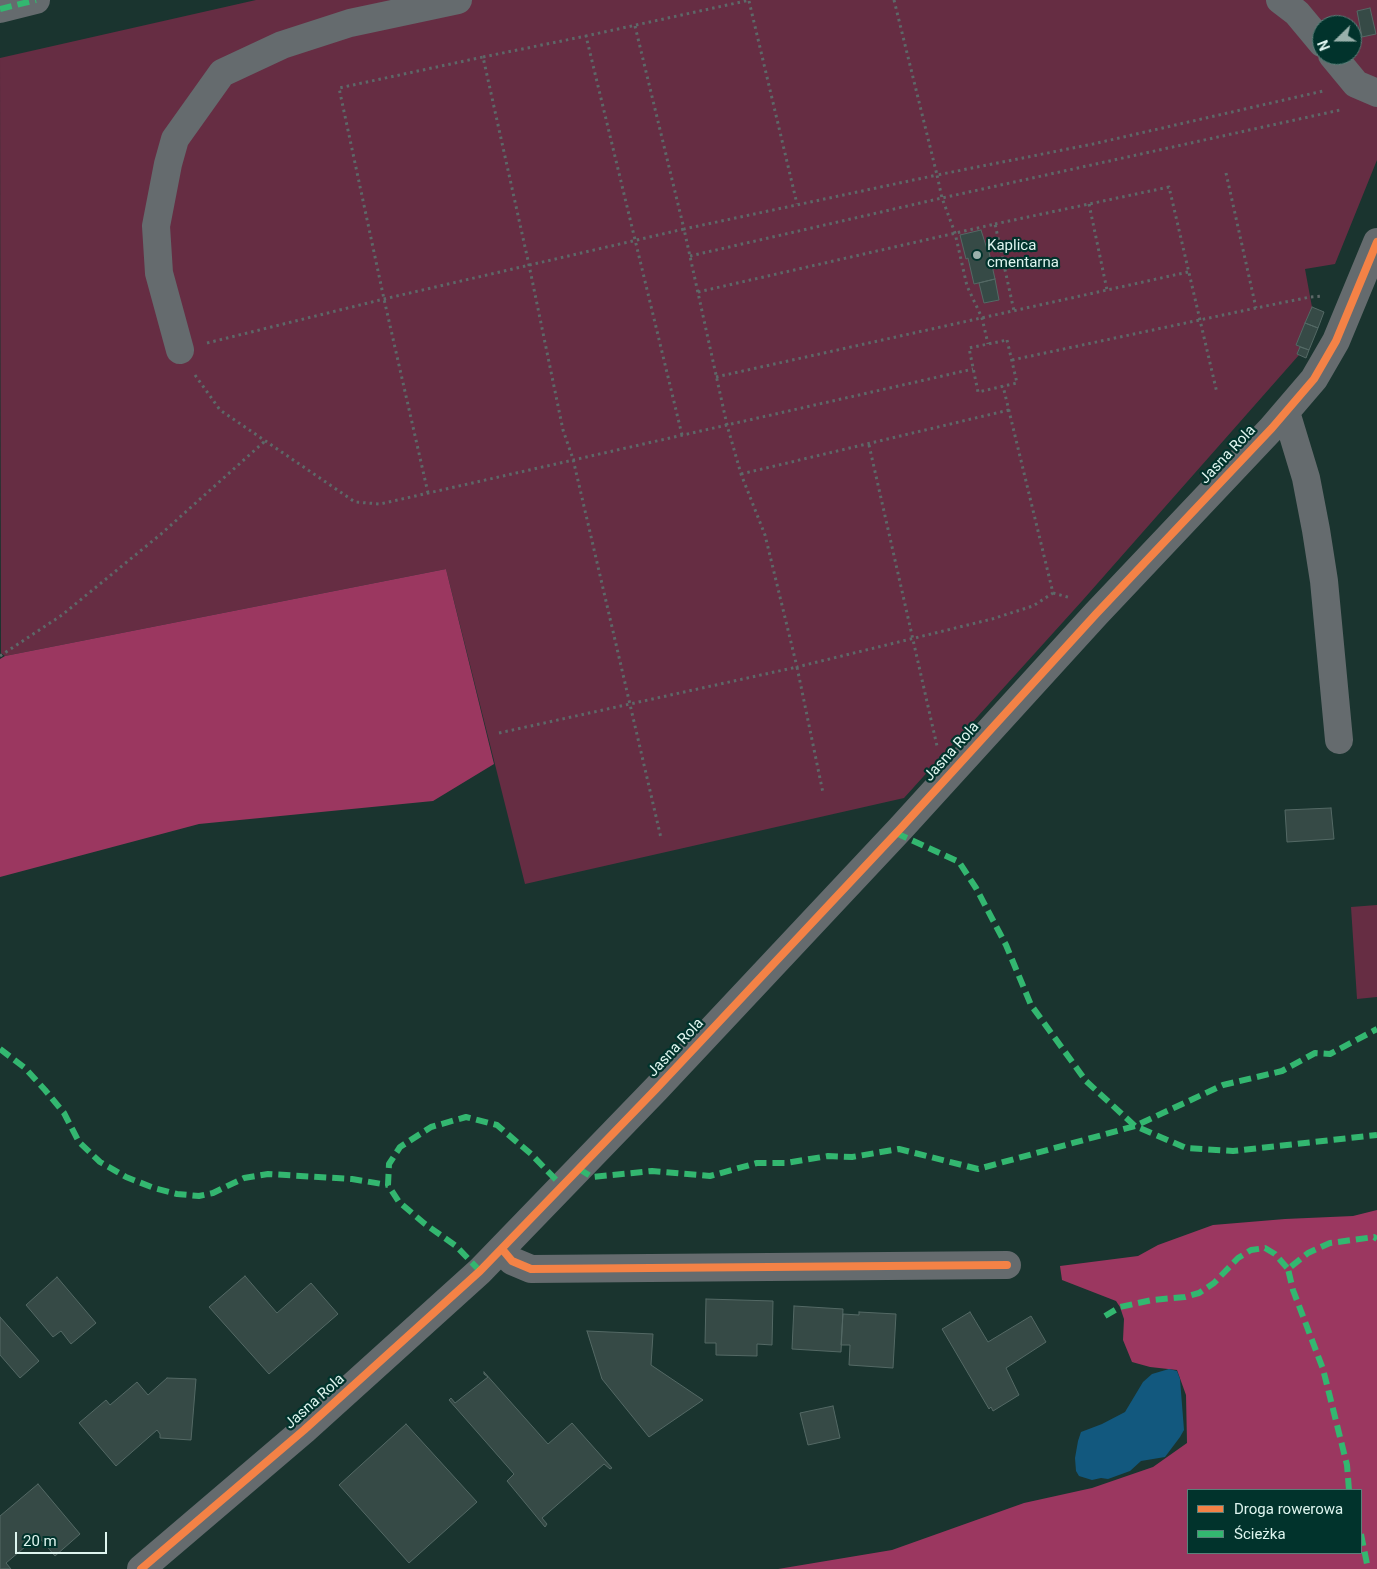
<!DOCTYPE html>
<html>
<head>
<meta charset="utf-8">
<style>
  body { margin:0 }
  #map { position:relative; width:1377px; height:1569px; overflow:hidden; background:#1a342f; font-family:Roboto,sans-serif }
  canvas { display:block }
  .legend { position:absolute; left:1187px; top:1489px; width:175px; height:65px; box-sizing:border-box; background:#01332c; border:1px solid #59817a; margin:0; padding:6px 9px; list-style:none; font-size:15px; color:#def5ef }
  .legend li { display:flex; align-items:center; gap:10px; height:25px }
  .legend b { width:25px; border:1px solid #59817a }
  .north { position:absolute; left:1312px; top:15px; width:50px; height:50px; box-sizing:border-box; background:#01332c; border:1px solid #59817a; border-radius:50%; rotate:248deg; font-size:14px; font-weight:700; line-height:20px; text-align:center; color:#def5ef }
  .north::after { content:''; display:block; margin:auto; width:18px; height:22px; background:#99b1ac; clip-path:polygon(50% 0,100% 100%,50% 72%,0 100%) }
  .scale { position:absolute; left:15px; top:1532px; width:92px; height:22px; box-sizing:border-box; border:2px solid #def5ef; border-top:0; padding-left:6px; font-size:15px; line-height:18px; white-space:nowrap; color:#def5ef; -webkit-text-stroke:4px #01332c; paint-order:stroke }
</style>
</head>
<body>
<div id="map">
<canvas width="1377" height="1569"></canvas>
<ul class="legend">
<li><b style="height:6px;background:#f48246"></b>Droga rowerowa</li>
<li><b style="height:6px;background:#33b770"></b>Ścieżka</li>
</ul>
<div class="north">N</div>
<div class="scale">20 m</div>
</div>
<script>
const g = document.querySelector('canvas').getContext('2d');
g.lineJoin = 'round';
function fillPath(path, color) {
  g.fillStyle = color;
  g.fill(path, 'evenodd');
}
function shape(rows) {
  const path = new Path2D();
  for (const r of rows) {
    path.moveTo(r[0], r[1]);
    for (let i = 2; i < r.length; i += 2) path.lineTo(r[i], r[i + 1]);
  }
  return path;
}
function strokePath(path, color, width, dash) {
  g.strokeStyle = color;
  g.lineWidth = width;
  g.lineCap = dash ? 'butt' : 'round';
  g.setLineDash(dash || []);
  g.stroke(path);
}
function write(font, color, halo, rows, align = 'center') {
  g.font = font + ' Roboto,sans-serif';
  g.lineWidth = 4.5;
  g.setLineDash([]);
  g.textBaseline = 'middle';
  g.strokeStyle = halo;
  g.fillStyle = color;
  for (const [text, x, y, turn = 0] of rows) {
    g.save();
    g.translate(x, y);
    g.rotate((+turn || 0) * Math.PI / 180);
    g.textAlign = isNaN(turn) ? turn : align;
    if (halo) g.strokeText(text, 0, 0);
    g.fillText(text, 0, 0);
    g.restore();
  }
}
const green = shape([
  [256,0,1377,0,1377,160,1335,264,1305,269,1312,307,1296,345,1300,347,1297,354,1299,355,1082,601,904,798,525,884,446,569,5,656,1,653,0,58],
  [1322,25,1352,25,1352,55,1322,55],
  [1377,905,1377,997,1357,999,1351,907]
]);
const forest = shape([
  [446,569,494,764,433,801,199,824,0,877,0,659,5,656],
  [1377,1210,1377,1569,778,1569,892,1550,1024,1503,1092,1488,1153,1467,1187,1443,1186,1395,1177,1370,1150,1367,1132,1362,1123,1340,1124,1319,1120,1307,1116,1301,1062,1280,1060,1266,1138,1256,1158,1245,1213,1225,1285,1219,1353,1216],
  [1188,1490,1361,1490,1361,1553,1188,1553]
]);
const water = shape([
  [1169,1369,1177,1371,1180,1379,1184,1430,1180,1437,1165,1457,1141,1461,1130,1471,1108,1479,1101,1478,1092,1480,1079,1476,1076,1471,1075,1458,1078,1441,1081,1432,1102,1424,1125,1412,1143,1382,1152,1374]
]);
const building = shape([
  [1370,8,1376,34,1362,37,1357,11,1370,8],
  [981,230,988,252,989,252,995,279,974,284,968,258,966,259,960,235,981,230],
  [995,279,999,300,984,303,979,283,995,279],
  [1312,307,1324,312,1318,328,1305,323,1312,307],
  [1305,323,1318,328,1309,350,1296,345,1305,323],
  [1300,347,1309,350,1306,358,1297,354,1300,347],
  [1331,808,1334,839,1287,842,1285,810,1331,808],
  [245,1276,277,1313,311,1283,338,1314,269,1374,209,1307,245,1276],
  [57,1277,96,1323,71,1344,61,1331,53,1337,26,1305,57,1277],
  [706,1299,773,1301,772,1345,757,1344,757,1356,716,1355,716,1343,705,1343,706,1299],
  [794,1306,843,1309,841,1352,792,1349,794,1306],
  [859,1312,896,1314,893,1368,849,1365,850,1345,841,1345,843,1314,859,1315,859,1312],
  [970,1312,988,1342,1031,1316,1046,1342,1006,1368,1019,1395,993,1411,991,1407,989,1409,942,1329,970,1312],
  [0,1317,39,1361,20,1378,0,1355,0,1317],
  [587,1331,653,1334,651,1365,703,1400,649,1437,602,1379,587,1331],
  [484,1372,548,1444,572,1423,612,1468,610,1469,604,1464,542,1518,547,1524,545,1527,507,1481,514,1474,449,1400,451,1398,455,1403,488,1377,484,1374,484,1372],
  [167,1378,196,1379,191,1440,160,1438,160,1434,157,1430,116,1466,79,1423,106,1400,110,1405,137,1382,148,1395,167,1378],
  [833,1406,840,1438,808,1445,800,1413,833,1406],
  [406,1424,477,1502,409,1563,339,1485,406,1424],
  [38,1484,80,1534,55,1556,38,1536,6,1563,11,1569,0,1569,0,1516,38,1484]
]);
const path = shape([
  [894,0,937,175,1093,144,1323,91],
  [749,1,797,204],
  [635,26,684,229,937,175,942,198,955,233,967,286,982,318,988,344],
  [483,57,586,36],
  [1226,173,1256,308],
  [1089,204,1107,290],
  [995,224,1169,187,1217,393],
  [690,256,942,198,1340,110],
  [698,292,995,224,1014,311],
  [1007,340,1017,383,978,392,969,348,1007,340],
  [207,343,384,299,684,229,727,425,741,474,765,535,797,667,992,619,1033,606,1053,593,1003,386],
  [1012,360,1256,308,1310,297,1323,296],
  [195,375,220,410,355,502,380,504,973,369],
  [716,377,1188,272],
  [682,435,586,36,750,0],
  [869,445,937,746],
  [741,474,1009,410],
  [428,493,384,299,339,88,483,57,529,265,563,430,573,459,661,838],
  [1053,593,1071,598],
  [0,656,62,615,161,534,265,441],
  [499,733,797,667,823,793]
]);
const minor = shape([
  [1280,0,1297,13,1322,43],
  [0,9,36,0],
  [1332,55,1356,84,1377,93],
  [180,350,159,273,156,226,168,164,175,139,222,73,282,45,350,23,458,0],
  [1286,412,1306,478,1316,530,1324,581,1339,740],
  [502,1249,512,1261,531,1269,1007,1265],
  [141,1569,304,1430,480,1271,656,1089,901,828,1096,614,1272,428,1314,379,1336,341,1377,242]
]);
const quiet = shape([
  [0,9,36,0],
  [896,833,959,862,976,888,1006,945,1031,1005,1086,1081,1135,1126,1186,1148,1233,1151,1377,1135],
  [0,1049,25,1068,45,1090,64,1113,79,1142,100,1162,126,1177,154,1188,177,1194,199,1196,213,1193,244,1178,268,1174,352,1179,388,1185],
  [579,1169,592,1177,652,1171,710,1176,757,1163,786,1163,828,1156,852,1157,899,1149,978,1169,1135,1126,1223,1085,1282,1071,1315,1053,1330,1054,1377,1029],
  [480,1271,456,1246,425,1224,399,1202,388,1185,389,1164,400,1147,431,1127,466,1117,497,1125,531,1154,562,1186],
  [1105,1316,1120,1307,1152,1300,1185,1297,1199,1293,1214,1283,1238,1258,1251,1250,1265,1248,1275,1254,1288,1269],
  [1349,1490,1347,1465,1323,1369,1293,1290,1288,1269,1308,1253,1330,1243,1374,1237,1377,1239],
  [1361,1534,1368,1569]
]);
const cycleway = shape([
  [502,1249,512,1261,531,1269,1007,1265],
  [141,1569,304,1430,480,1271,656,1089,901,828,1096,614,1272,428,1314,379,1336,341,1377,242]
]);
const markers = [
  [977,255,5,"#99b1ac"]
];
const poiNames = [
  ["Kaplica",987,246],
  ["cmentarna",987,263]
];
const streetNames = [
  ["Jasna Rola",1228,455,-47],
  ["Jasna Rola",952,752,-48],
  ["Jasna Rola",676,1048,-47],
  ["Jasna Rola",315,1402,-42]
];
fillPath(green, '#662d43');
fillPath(forest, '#9b3760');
fillPath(water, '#12587e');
fillPath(building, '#364a46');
strokePath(building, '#546965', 1);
strokePath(path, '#5d6868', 3, [2.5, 4]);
strokePath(minor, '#656b6e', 28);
strokePath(quiet, '#33b770', 6, [12, 6]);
strokePath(cycleway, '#f48246', 8);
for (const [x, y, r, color] of markers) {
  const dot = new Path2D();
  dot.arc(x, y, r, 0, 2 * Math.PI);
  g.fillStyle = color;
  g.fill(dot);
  strokePath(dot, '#01332c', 2);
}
write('15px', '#def5ef', '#01332c', poiNames, 'left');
write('15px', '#def5ef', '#01332c', streetNames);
</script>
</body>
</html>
